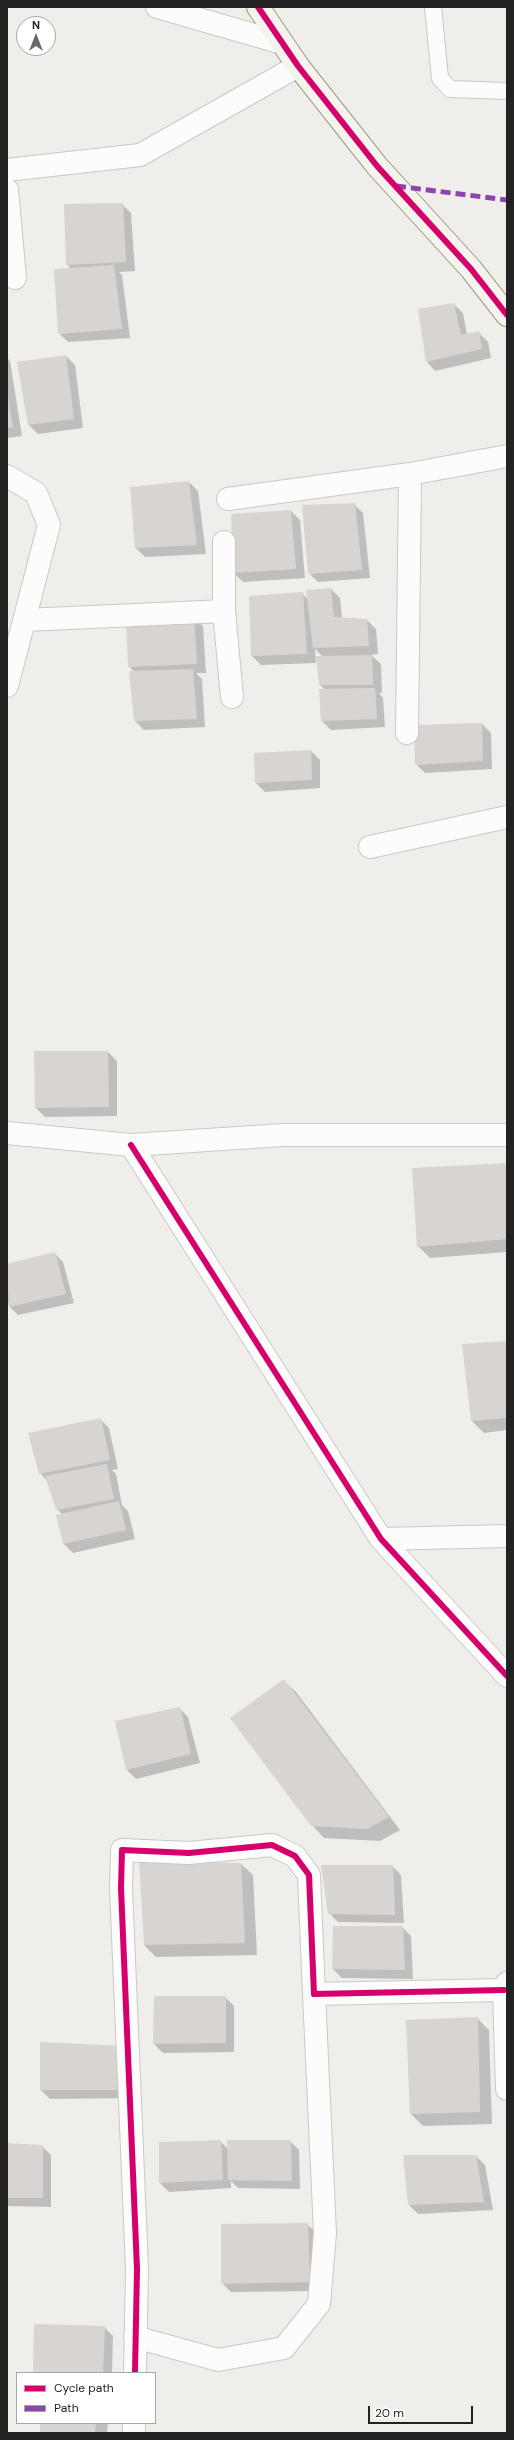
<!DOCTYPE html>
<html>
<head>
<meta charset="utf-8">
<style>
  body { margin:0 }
  #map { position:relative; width:514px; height:2440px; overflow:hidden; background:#f0eeeb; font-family:"DM Sans",sans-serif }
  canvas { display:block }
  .frame { position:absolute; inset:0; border:8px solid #222; pointer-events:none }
  .legend { position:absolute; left:16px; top:2372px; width:140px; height:52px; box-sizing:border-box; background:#fff; border:1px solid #a7a7a7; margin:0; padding:5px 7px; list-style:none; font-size:12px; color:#222 }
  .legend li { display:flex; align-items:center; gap:8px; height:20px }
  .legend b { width:20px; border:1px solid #a7a7a7 }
  .north { position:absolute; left:16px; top:16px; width:40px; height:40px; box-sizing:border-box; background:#fff; border:1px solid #a7a7a7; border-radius:50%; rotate:0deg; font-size:11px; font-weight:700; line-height:16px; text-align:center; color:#222 }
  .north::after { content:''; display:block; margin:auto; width:14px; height:18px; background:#6a6968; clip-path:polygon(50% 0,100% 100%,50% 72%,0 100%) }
  .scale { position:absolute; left:368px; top:2406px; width:105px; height:18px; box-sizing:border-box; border:2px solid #222; border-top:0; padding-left:5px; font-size:12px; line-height:14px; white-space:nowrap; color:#222; -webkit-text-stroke:3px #fff; paint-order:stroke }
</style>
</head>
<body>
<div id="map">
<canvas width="514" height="2440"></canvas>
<div class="frame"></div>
<ul class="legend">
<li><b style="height:5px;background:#d6006c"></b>Cycle path</li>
<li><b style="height:5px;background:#8e44ad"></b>Path</li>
</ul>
<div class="north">N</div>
<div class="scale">20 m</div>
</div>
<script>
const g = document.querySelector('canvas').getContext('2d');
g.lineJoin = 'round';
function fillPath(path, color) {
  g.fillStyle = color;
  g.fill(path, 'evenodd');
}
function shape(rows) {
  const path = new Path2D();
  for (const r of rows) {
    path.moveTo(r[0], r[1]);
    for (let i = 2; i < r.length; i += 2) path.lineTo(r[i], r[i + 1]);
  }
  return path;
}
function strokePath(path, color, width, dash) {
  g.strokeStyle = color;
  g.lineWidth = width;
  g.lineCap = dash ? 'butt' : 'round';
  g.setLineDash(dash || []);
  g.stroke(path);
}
const shadow = shape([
  [122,204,131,213,135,271,119,272,122,275,130,338,68,342,59,333,71,269,67,264],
  [454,304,463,313,467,335,479,333,488,342,491,358,435,371,427,362],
  [66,356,75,365,83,428,38,434,29,425,18,362],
  [7,358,10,361,22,436,7,438],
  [189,482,198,491,206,554,145,557,136,548],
  [354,504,363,513,370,578,318,582,309,573],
  [291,511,300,520,305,578,243,582,234,573],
  [331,589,340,598,342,618,367,620,376,629,378,654,371,655,381,664,382,693,379,693,383,698,385,727,331,730,322,721,325,690,320,685,323,657,315,649,316,663,261,665,252,656,302,593,308,599],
  [194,617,203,626,206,673,196,673,202,679,205,727,144,730,135,721,134,672,129,666],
  [482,724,491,733,492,769,425,773,416,764],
  [311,751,320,760,320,788,265,792,256,783],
  [108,1052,117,1061,117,1116,45,1117,36,1108],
  [507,1164,507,1252,430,1258,418,1246],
  [54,1253,63,1262,74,1303,18,1315,9,1306,7,1297,7,1265],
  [507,1342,507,1430,484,1433,472,1421],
  [100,1419,109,1428,118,1469,112,1470,116,1474,122,1505,128,1511,135,1539,73,1553,64,1544,62,1514,57,1509,47,1481,40,1473],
  [284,1681,296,1692,400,1830,380,1841,324,1838,312,1825],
  [179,1708,188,1717,200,1763,136,1779,127,1770,116,1722],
  [241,1864,253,1875,257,1955,156,1957,144,1945],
  [392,1866,401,1875,404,1923,338,1922,329,1913],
  [402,1927,411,1936,413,1979,342,1978,333,1969],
  [225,1997,234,2006,234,2052,163,2053,154,2044],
  [477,2018,489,2030,492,2124,423,2126,411,2114],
  [124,2047,134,2098,50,2099,41,2090],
  [220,2141,228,2149,290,2141,299,2150,300,2189,238,2188,231,2181,231,2188,169,2192,160,2183],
  [7,2144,42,2146,51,2155,51,2207,7,2206],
  [476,2156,485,2165,493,2210,418,2214,409,2205],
  [307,2224,316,2233,319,2291,231,2292,222,2283],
  [104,2327,113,2336,112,2373,34,2373],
  [41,2423,108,2423,107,2433,41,2433]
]);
const building = shape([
  [123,203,126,262,66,265,64,204],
  [114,265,122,329,58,334,54,269],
  [454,303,461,335,479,331,482,349,426,362,418,309],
  [66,355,74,419,28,425,17,362],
  [7,392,13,427,7,428],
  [189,481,197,545,135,548,130,487],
  [355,503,362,570,308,574,302,505],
  [291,510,296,569,233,573,231,514],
  [331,588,334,617,367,619,369,646,313,648,306,590],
  [303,592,307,654,251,656,249,596],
  [194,616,197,664,128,667,126,619],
  [372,655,373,685,319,685,316,656],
  [193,669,197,719,134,721,129,671],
  [375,688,377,719,321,721,319,689],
  [482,723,483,761,415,765,414,725],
  [311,750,312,780,255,783,254,753],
  [34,1051,108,1051,109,1107,35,1108],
  [507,1163,507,1239,417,1247,412,1168],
  [55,1252,66,1294,9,1307,7,1264],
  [507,1341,507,1418,471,1421,462,1344],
  [101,1418,110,1460,39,1474,28,1433],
  [107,1464,114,1499,56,1510,45,1476],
  [119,1501,126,1530,63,1544,56,1515],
  [284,1679,389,1817,367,1829,311,1826,230,1718],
  [180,1707,191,1754,126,1770,115,1721],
  [139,1861,241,1863,245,1943,144,1945],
  [321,1865,393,1865,395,1915,328,1914],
  [333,1926,403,1926,405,1970,332,1969],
  [154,1996,226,1996,226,2043,153,2044],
  [478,2017,480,2112,410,2114,406,2020],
  [40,2042,125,2046,126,2090,40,2090],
  [221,2140,223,2180,159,2183,159,2142],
  [227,2140,291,2140,292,2181,228,2180],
  [7,2143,43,2145,43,2198,7,2198],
  [403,2155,476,2155,484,2202,408,2205],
  [308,2223,310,2282,221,2284,221,2224],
  [34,2324,105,2326,103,2373,33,2373],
  [40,2423,96,2423,95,2433,40,2433]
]);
const lane = shape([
  [433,7,440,78,450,89,507,91]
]);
const street = shape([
  [157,7,282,43],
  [7,170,140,155,298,66],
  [7,190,15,278],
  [7,476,36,493,49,525,7,686],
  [228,499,410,474,507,456],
  [224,611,232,697],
  [25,620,224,611,224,542],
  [407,733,410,474],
  [370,847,507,817],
  [7,1133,131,1145,283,1135,507,1135],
  [131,1145,381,1539,507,1676],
  [381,1539,507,1536],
  [507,1983,504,1990,507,2089],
  [135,2337,218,2360,284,2348,319,2304,325,2233,314,1994],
  [135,2373,137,2269,121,1888,122,1850,189,1853,272,1845,295,1856,309,1875,314,1994,504,1990],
  [134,2433,134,2423]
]);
const secondary = shape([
  [258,7,298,66,377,166,471,269,507,315]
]);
const quiet = shape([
  [396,186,507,200]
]);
const cycleway = shape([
  [258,7,298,66,377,166,471,269,507,315],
  [131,1145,381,1539,507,1676],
  [135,2373,137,2269,121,1888,122,1850,189,1853,272,1845,295,1856,309,1875,314,1994,504,1990]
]);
fillPath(shadow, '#0003');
fillPath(building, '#d7d4d2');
strokePath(lane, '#c9c8c7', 18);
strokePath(street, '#c9c8c7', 24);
strokePath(secondary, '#999a82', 24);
strokePath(lane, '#fdfcfc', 16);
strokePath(street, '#fdfcfc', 22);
strokePath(secondary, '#f4f4ed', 22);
strokePath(quiet, '#8e44ad', 5, [10, 5]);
strokePath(cycleway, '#d6006c', 6);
</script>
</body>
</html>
